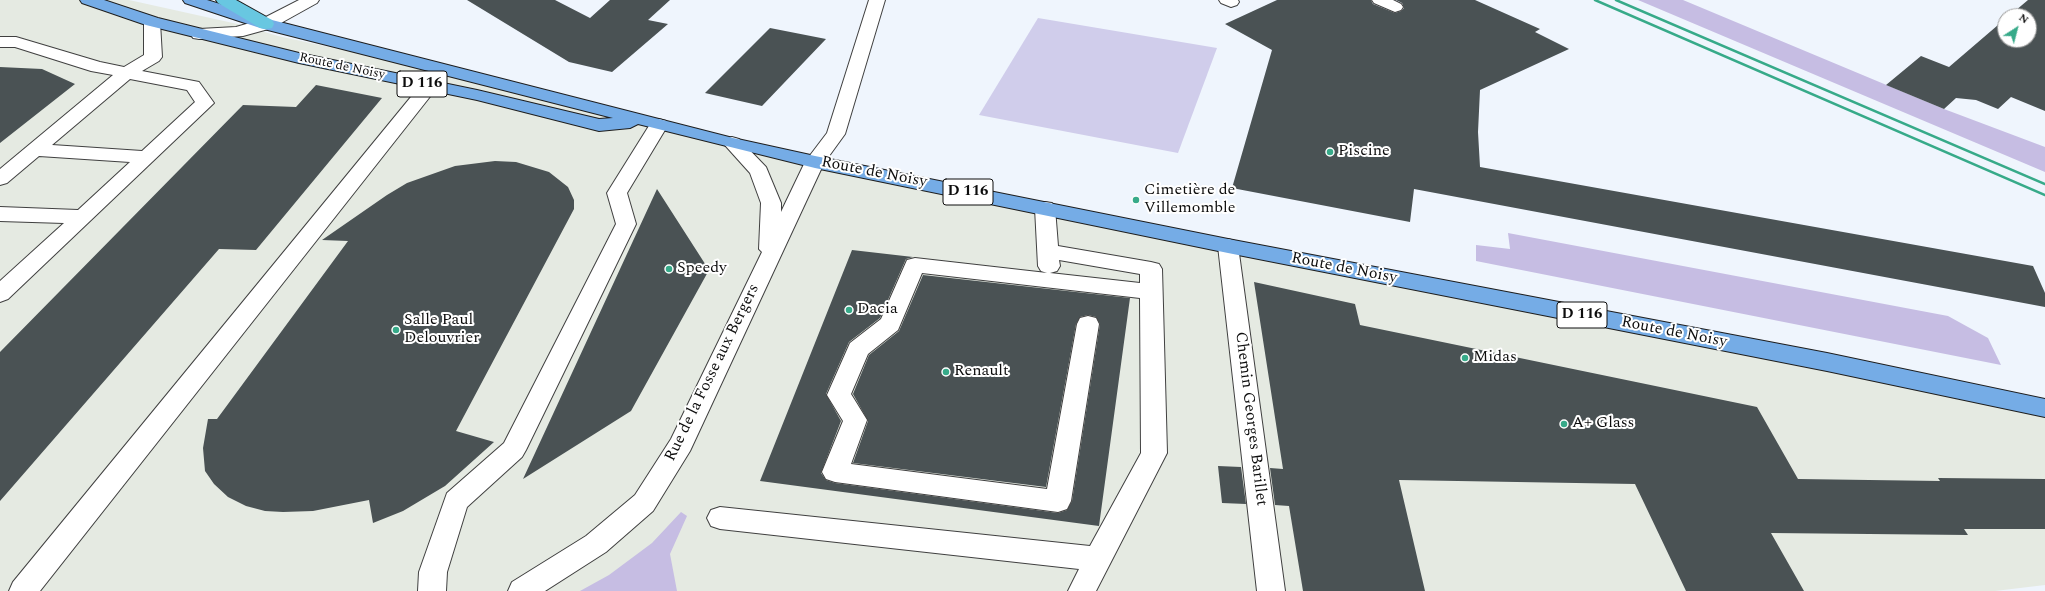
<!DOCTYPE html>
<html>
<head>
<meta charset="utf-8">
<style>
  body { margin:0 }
  #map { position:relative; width:2045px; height:591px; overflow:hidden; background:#eff5fd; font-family:Spectral,serif }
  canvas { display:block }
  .north { position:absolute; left:1997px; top:8px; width:40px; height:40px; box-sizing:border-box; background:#fff; border:1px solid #9e9e9e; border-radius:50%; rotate:36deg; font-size:11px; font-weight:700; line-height:16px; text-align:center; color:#0d0d0d }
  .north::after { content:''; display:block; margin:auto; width:14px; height:18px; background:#37aa89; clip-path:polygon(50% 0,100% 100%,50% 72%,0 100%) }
</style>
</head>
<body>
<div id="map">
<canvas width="2045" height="591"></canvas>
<div class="north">N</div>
</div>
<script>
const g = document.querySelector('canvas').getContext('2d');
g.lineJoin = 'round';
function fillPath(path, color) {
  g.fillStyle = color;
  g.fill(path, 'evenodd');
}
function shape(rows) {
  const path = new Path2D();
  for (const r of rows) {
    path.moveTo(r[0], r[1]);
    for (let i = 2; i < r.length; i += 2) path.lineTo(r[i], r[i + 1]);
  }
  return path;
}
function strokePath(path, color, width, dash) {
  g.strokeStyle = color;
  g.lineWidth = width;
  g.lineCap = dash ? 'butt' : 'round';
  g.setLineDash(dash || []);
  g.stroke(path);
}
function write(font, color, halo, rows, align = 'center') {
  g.font = font + ' Spectral,serif';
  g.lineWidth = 4;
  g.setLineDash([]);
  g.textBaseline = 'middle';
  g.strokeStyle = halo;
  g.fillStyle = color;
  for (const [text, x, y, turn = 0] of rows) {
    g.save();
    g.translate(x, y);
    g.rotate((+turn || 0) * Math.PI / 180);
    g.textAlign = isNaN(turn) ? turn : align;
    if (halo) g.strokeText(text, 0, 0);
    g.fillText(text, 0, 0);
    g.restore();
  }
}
const industrial = shape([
  [0,0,129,0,242,25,278,36,467,77,732,143,2045,408,2045,585,1995,591,0,591]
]);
const green = shape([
  [1638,0,1683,0,1944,109,2045,147,2045,172],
  [1508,233,1948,316,1988,338,2001,365,1476,261,1476,245,1510,249],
  [681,512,687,516,670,554,677,591,580,591,609,575,652,543]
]);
const pitch = shape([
  [1038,18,1217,48,1178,153,979,115]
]);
const building = shape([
  [467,0,555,0,590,18,610,0,670,0,648,20,668,24,612,72,569,62],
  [1277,0,1371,0,1373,4,1395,13,1401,11,1404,8,1402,3,1396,0,1475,0,1540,29,1535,32,1569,49,1480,90,1478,132,1480,167,2033,266,2045,293,2045,307,1414,189,1410,222,1232,188,1272,50,1225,24],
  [2028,0,2045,0,2045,111,2011,97,1998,109,1976,100,1956,98,1944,109,1886,85,1921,56,1949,67,2005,19,2005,40,2029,40,2029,16,2009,16],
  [770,28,826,39,762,106,705,93],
  [0,67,42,69,75,84,0,143],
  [316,85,382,98,256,250,219,249,0,501,0,352,243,105,296,107],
  [495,161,516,162,549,172,568,187,574,200,574,209,456,431,494,442,445,486,403,511,373,523,369,500,313,511,283,512,265,511,246,506,228,497,214,484,205,471,203,448,208,419,217,419,348,241,322,240,387,195,407,183,455,166],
  [657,189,709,270,631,411,523,479],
  [852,250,913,257,906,259,880,318,849,342,826,394,841,421,821,473,826,480,835,483,1058,513,1067,510,1072,501,1100,324,1096,317,1088,315,1080,317,1076,324,1046,487,853,463,868,421,853,394,869,355,899,331,923,275,1130,298,1099,526,760,481],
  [1254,282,1355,304,1360,325,1757,407,1798,479,1940,481,1938,478,2045,479,2045,529,1964,529,1968,535,1771,533,1804,591,1686,591,1635,484,1399,480,1425,591,1303,591,1289,506,1275,505,1270,468,1283,469],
  [1218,466,1241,467,1246,504,1222,503]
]);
const minor = shape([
  [299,0,319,0,317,3,272,28,243,36,199,39,193,38,191,34,193,30,199,29,236,27,260,20,299,0],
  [869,0,885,0,845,134,824,163,690,451,653,511,606,552,545,591,508,591,512,582,586,536,635,495,671,439,762,252,759,249,761,203,750,173,723,143,725,139,732,137,739,139,766,167,781,203,781,212,805,162,827,133,869,0],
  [1219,0,1238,0,1239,2,1237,5,1231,7,1221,3,1219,0],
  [1372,0,1393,0,1401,4,1403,7,1401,10,1395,12,1374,3,1372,0],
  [152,17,158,19,160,22,162,57,159,61,142,71,199,82,214,103,8,299,0,302,0,281,64,223,0,221,0,207,78,210,130,162,39,156,7,183,0,185,0,169,113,75,91,71,15,47,0,47,0,37,16,37,100,62,124,67,144,55,144,22,146,19,152,17],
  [130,79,187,90,195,102,142,151,52,145,130,79],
  [430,80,436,81,439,85,436,89,40,591,9,591,13,582,424,81,430,80],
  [659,119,666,121,668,125,627,193,636,224,526,450,522,457,467,507,447,572,446,591,418,591,419,572,447,493,504,443,616,224,607,193,652,121,659,119],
  [1045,202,1052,203,1055,208,1058,246,1151,262,1159,264,1162,269,1167,453,1096,591,1068,591,1079,569,720,529,711,526,707,518,711,510,720,507,1090,546,1141,453,1140,298,922,273,898,330,868,354,851,394,867,420,851,464,1047,489,1077,324,1080,318,1088,316,1096,318,1099,324,1071,501,1067,509,1058,512,835,482,826,479,822,472,843,421,827,395,850,343,881,319,907,260,915,258,1047,273,1041,271,1038,266,1035,208,1038,203,1045,202],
  [1059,260,1140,274,1140,283,1050,273,1057,271,1060,266,1059,260],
  [1228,239,1235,241,1238,246,1285,591,1257,591,1218,246,1221,241,1228,239]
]);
const major = shape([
  [80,0,104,0,158,18,299,53,477,90,599,119,613,118,260,28,185,3,183,0,207,0,272,20,733,138,815,156,1228,239,1827,353,2045,399,2045,417,1827,371,1228,253,815,168,638,124,630,128,599,131,477,100,299,63,146,25,82,3,80,0]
]);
const highway = shape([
  [216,0,236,0,272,20,274,24,272,28,266,29,260,28,218,3,216,0]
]);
const rail = shape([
  [1595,0,2045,195],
  [1616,0,2045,184]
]);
const markers = [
  [1330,152,4,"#37aa89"],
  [1136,200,4,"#37aa89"],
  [669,269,4,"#37aa89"],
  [849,310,4,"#37aa89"],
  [396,330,4,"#37aa89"],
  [1465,358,4,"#37aa89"],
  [946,372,4,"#37aa89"],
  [1564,424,4,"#37aa89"]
];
const farStreetnames = [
  ["Route de Noisy",342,67,12]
];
const shields = [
  [422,84,50],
  [968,192,50],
  [1582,315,50]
];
const shieldNames = [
  ["D 116",422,84],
  ["D 116",968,192],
  ["D 116",1582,315]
];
const poiNames = [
  ["Piscine",1338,152],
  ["Cimetière de",1144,191],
  ["Villemomble",1144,209],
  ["Speedy",677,269],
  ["Dacia",857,310],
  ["Salle Paul",404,321],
  ["Delouvrier",404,339],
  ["Midas",1473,358],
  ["Renault",954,372],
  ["A+ Glass",1572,424]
];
const streetNames = [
  ["Route de Noisy",874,173,11],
  ["Route de Noisy",1344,269,11],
  ["Route de Noisy",1674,333,11],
  ["Rue de la Fosse aux Bergers",713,373,-64],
  ["Chemin Georges Barillet",1250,419,83]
];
fillPath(industrial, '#e5eae2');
fillPath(green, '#c6bde3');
fillPath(pitch, '#d0cdeb');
fillPath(building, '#4a5254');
strokePath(minor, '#404040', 2);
strokePath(major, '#1e1e1e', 2);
strokePath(highway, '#1e1e1e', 2);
fillPath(minor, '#fff');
fillPath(major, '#75ace6');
fillPath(highway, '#68c7e1');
strokePath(rail, '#37aa89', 2.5);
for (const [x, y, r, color] of markers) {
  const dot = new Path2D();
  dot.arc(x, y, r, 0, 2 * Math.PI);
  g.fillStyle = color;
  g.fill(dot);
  strokePath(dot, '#fff', 1.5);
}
write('13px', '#0d0d0d', '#fff', farStreetnames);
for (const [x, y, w] of shields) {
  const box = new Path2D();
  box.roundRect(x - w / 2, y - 13, w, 26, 3);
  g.fillStyle = '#fff';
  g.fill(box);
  strokePath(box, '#0d0d0d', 1);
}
write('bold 15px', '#0d0d0d', null, shieldNames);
write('16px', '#0d0d0d', '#fff', poiNames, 'left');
write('16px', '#0d0d0d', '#fff', streetNames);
</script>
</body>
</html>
